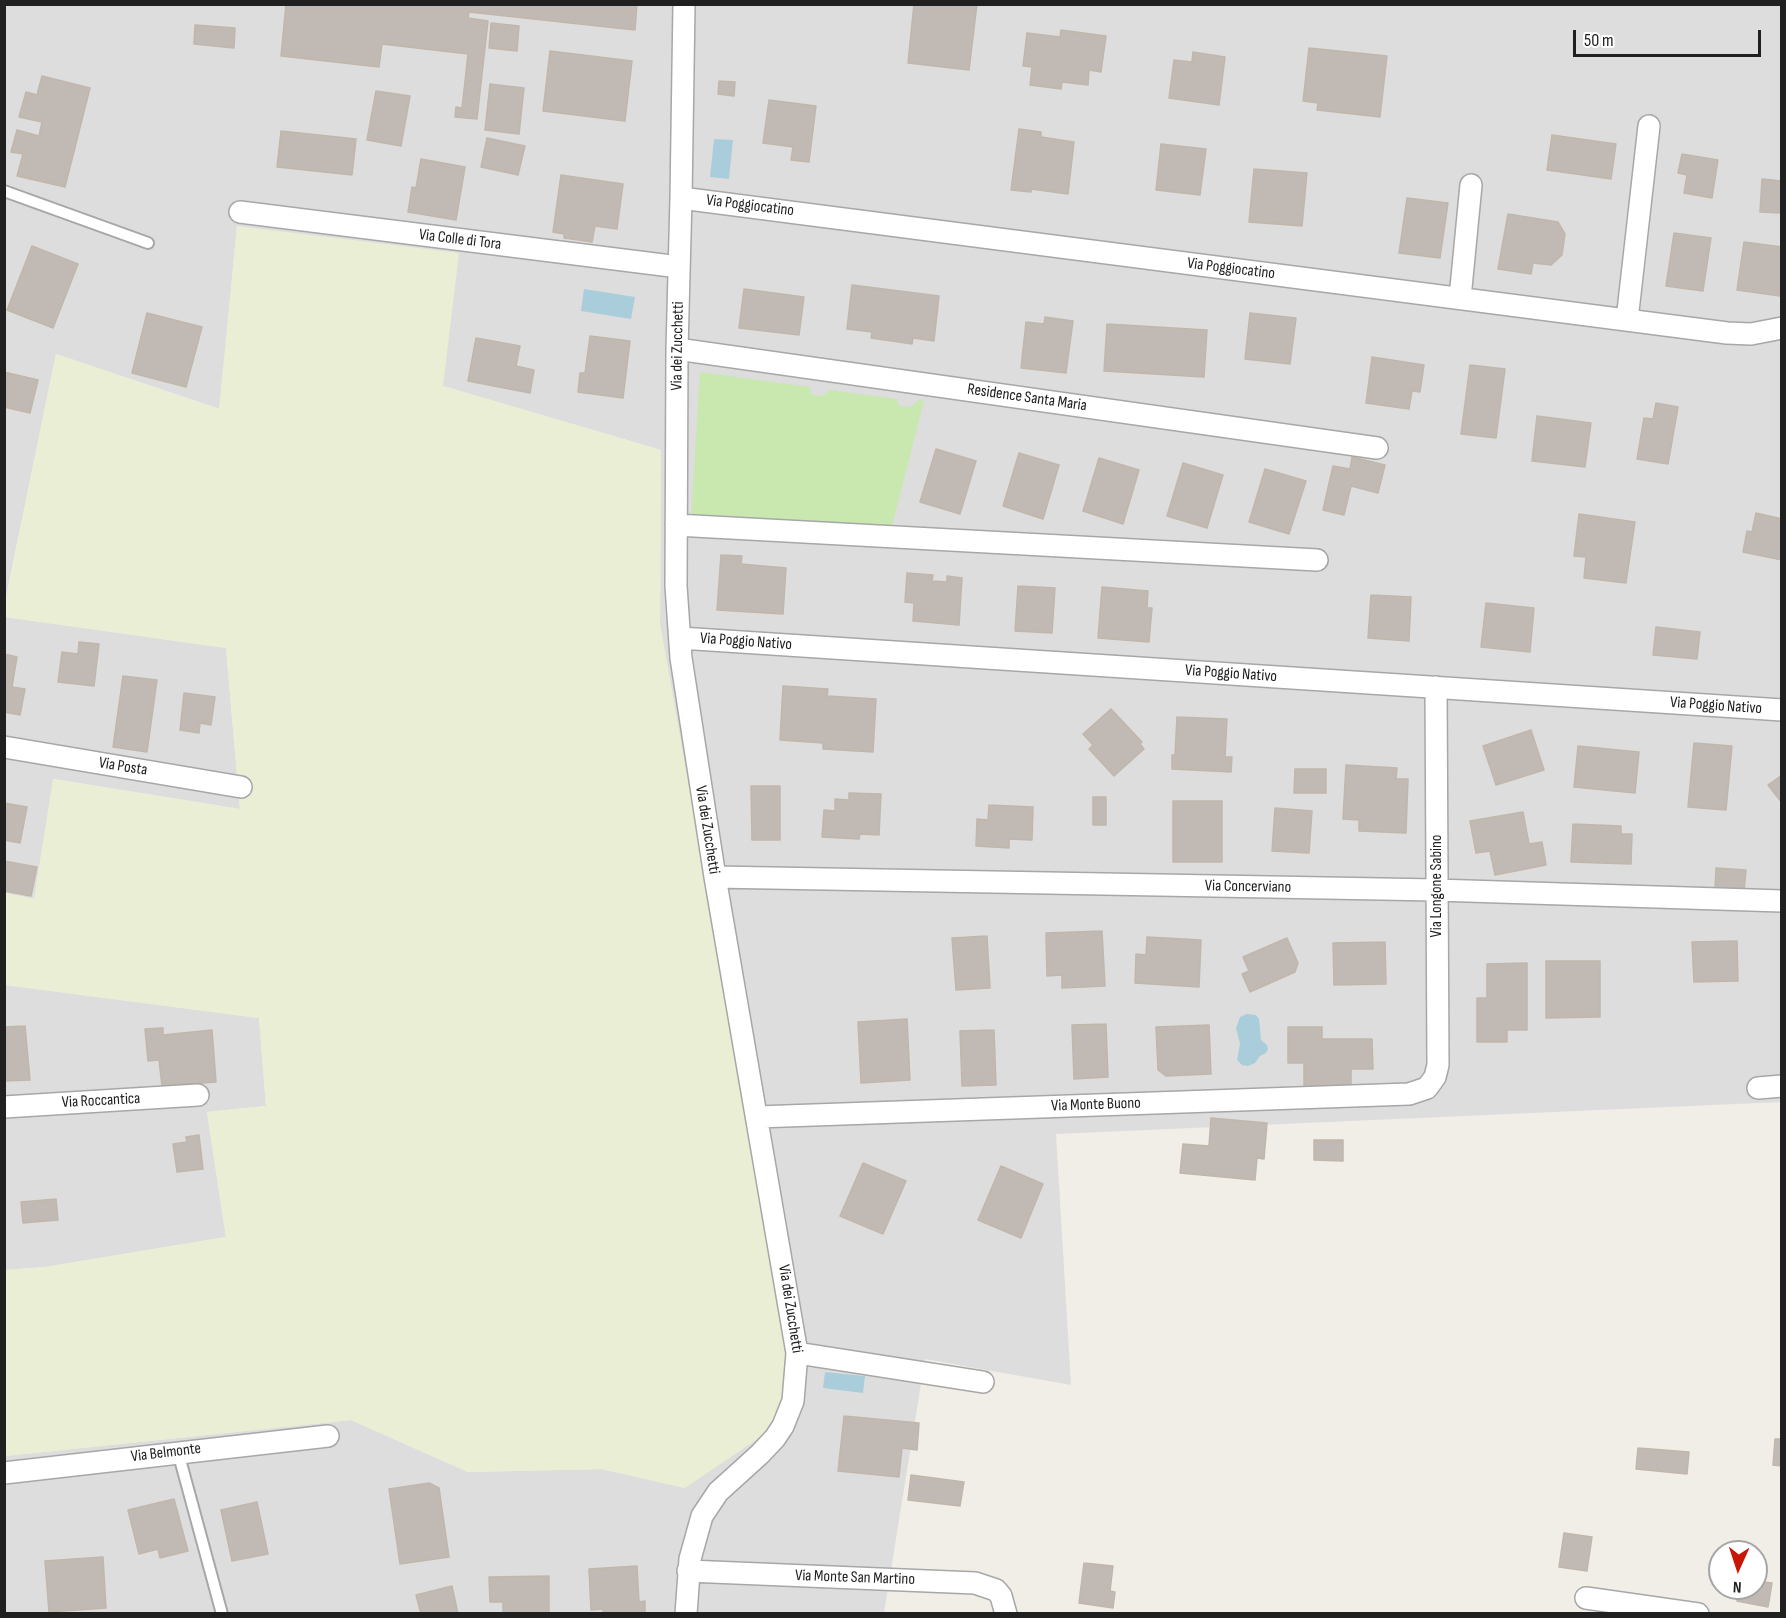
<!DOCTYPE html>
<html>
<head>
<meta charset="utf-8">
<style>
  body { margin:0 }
  #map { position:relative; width:1786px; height:1618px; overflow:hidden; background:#f0eee7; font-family:"Sofia Sans Condensed",sans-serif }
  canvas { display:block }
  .frame { position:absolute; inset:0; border:6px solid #202020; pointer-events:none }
  .north { position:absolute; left:1708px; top:1540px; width:60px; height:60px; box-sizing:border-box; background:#fff; border:2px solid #a6a6a6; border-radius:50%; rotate:183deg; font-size:16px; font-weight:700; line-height:24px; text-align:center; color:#202020 }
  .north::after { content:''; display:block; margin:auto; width:21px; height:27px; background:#c81609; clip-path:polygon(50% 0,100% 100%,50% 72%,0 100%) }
  .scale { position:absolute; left:1573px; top:30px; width:188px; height:27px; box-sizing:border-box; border:3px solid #202020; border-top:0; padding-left:8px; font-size:18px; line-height:21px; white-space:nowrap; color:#202020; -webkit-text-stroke:4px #fff; paint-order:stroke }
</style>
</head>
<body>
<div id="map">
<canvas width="1786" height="1618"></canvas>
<div class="frame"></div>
<div class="north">N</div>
<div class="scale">50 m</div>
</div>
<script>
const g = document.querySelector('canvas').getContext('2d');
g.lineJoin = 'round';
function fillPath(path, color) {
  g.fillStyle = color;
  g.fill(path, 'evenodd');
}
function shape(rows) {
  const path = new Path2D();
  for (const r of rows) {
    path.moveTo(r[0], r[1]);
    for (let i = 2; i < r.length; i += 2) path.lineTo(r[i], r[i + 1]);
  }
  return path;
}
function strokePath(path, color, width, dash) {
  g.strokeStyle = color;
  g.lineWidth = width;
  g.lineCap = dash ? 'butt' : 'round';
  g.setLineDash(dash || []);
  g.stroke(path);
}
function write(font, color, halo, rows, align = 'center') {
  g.font = font + ' "Sofia Sans Condensed",sans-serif';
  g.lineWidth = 4.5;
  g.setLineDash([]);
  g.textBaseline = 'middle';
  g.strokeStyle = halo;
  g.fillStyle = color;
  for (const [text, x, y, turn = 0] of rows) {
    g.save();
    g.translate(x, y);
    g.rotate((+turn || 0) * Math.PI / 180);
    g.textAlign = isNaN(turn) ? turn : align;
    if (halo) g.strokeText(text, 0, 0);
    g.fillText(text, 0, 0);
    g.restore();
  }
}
const residential = shape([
  [5,5,1781,5,1781,1102,1056,1134,1071,1385,925,1359,884,1613,5,1613,5,1456,351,1420,468,1472,602,1469,685,1488,660,623,661,450,443,386,237,226,220,409,56,354,5,602],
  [5,617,226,648,240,809,54,779,34,899,5,893],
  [5,985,259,1018,266,1106,207,1112,226,1237,45,1267,5,1270]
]);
const farmland = shape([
  [237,226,459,253,443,386,661,450,660,623,787,1337,785,1404,775,1427,685,1488,602,1469,468,1472,351,1420,5,1456,5,1270,45,1267,226,1237,207,1112,266,1106,259,1018,5,985,5,893,34,899,53,779,240,809,226,648,5,617,5,602,56,354,219,409]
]);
const grass = shape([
  [700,372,810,387,812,395,823,396,829,390,897,399,899,406,910,407,919,400,924,401,891,530,691,519]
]);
const water = shape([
  [714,139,733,140,729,179,710,177],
  [584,289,635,297,631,319,581,311],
  [1247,1014,1256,1015,1259,1019,1261,1040,1267,1045,1268,1049,1266,1053,1260,1056,1255,1063,1248,1066,1242,1065,1237,1060,1240,1044,1236,1028,1240,1017],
  [825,1372,865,1376,863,1393,823,1388]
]);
const building = shape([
  [286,4,637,4,635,30,469,12,468,18,488,21,477,119,455,117,456,107,462,108,468,54,382,44,379,67,281,56,286,4],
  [914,4,977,4,969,70,908,63,914,4],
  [491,23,519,26,517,51,489,48,491,23],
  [195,25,235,28,234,48,194,44,195,25],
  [1061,30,1106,36,1101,72,1089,70,1088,85,1062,82,1061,89,1030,85,1032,67,1023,66,1027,33,1060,37,1061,30],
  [1309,48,1387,56,1380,117,1317,110,1318,103,1303,101,1309,48],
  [550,51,632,61,625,121,543,111,550,51],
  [1193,52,1225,57,1219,105,1169,98,1174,60,1192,62,1193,52],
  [42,76,90,88,65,187,17,176,23,154,11,152,17,130,39,136,42,122,19,117,26,92,37,95,42,76],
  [719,81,735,82,734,96,718,94,719,81],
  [490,84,524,88,519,134,485,130,490,84],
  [376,91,410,96,401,146,367,140,376,91],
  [769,100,816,106,809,162,791,160,793,147,763,143,769,100],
  [1019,129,1041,132,1041,137,1074,142,1068,194,1031,189,1031,192,1011,190,1019,129],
  [281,131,356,139,352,175,277,167,281,131],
  [1552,135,1616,144,1611,179,1547,170,1552,135],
  [487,138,525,146,518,175,481,167,487,138],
  [1161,144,1206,149,1200,195,1156,190,1161,144],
  [1682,154,1718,160,1712,198,1684,193,1687,175,1678,173,1682,154],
  [421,159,465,167,456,220,408,212,412,187,416,188,421,159],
  [1254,169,1307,173,1302,226,1249,222,1254,169],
  [561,175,623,184,617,229,595,226,592,242,564,238,564,234,553,232,561,175],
  [1762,179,1782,181,1782,213,1760,212,1762,179],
  [1407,198,1448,203,1440,258,1399,253,1407,198],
  [1508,214,1558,222,1565,234,1562,255,1551,265,1533,263,1531,274,1498,269,1508,214],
  [1674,233,1711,238,1703,291,1666,286,1674,233],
  [1744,242,1782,247,1780,296,1737,290,1744,242],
  [32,246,78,264,53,328,7,310,32,246],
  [852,285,939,296,934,341,913,338,912,344,871,338,872,332,847,329,852,285],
  [744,289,804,297,799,335,739,328,744,289],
  [147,313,202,327,186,387,132,373,147,313],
  [1250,313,1296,318,1290,364,1245,359,1250,313],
  [1045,317,1073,321,1066,373,1021,368,1026,322,1044,324,1045,317],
  [1107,324,1207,330,1204,377,1104,371,1107,324],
  [590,336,630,341,623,398,578,392,580,373,585,373,590,336],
  [476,338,520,346,516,366,534,370,530,393,468,381,476,338],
  [1372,357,1424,365,1420,392,1412,391,1409,409,1366,403,1372,357],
  [1470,365,1505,369,1496,438,1461,434,1470,365],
  [4,372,38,380,30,413,4,407,4,372],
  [1656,403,1678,407,1668,464,1637,459,1644,418,1653,419,1656,403],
  [1537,416,1591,423,1585,467,1532,461,1537,416],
  [936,449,976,461,960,514,920,502,936,449],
  [1019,453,1059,465,1043,519,1003,506,1019,453],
  [1352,457,1385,465,1378,493,1351,486,1344,515,1323,510,1333,466,1350,469,1352,457],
  [1099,458,1139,470,1123,524,1083,511,1099,458],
  [1183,463,1223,475,1207,528,1167,516,1183,463],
  [1265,469,1306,481,1289,534,1249,522,1265,469],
  [1756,513,1782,519,1782,560,1743,552,1747,531,1752,532,1756,513],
  [1579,514,1635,522,1626,583,1584,578,1586,557,1574,556,1579,514],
  [721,555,742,556,741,564,786,568,783,614,717,610,721,555],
  [907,573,933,575,932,581,947,582,947,576,962,578,959,625,913,621,914,603,905,602,907,573],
  [1018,586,1055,588,1052,633,1015,631,1018,586],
  [1102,587,1148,591,1147,608,1152,608,1149,642,1098,638,1102,587],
  [1371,595,1411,597,1409,641,1368,638,1371,595],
  [1486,603,1534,608,1530,652,1481,647,1486,603],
  [1656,627,1700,632,1697,659,1653,655,1656,627],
  [79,642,99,644,94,686,58,682,62,652,78,654,79,642],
  [4,654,17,657,12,687,25,689,20,715,4,712,4,654],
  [123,676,157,680,147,752,113,747,123,676],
  [783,686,828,689,827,696,876,699,873,752,823,749,823,743,780,740,783,686],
  [184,693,215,697,211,725,200,723,199,733,180,730,184,693],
  [1111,709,1142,742,1140,744,1144,749,1114,776,1089,749,1093,745,1083,734,1111,709],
  [1177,717,1227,719,1225,757,1232,757,1231,772,1172,769,1172,755,1175,755,1177,717],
  [1531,730,1544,770,1496,785,1483,746,1531,730],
  [1694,743,1732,746,1726,810,1688,807,1694,743],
  [1578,746,1639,752,1635,793,1574,787,1578,746],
  [1346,765,1397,768,1396,779,1408,779,1406,833,1359,831,1359,820,1343,819,1346,765],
  [1295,769,1326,769,1326,793,1294,793,1295,769],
  [1782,775,1782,803,1768,785,1782,775],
  [751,786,780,786,780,840,752,840,751,786],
  [849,793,881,794,879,835,860,834,859,839,822,837,824,810,835,811,835,799,849,800,849,793],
  [1093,797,1106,797,1106,825,1093,825,1093,797],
  [1173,801,1222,801,1222,862,1173,862,1173,801],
  [4,803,27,807,20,843,4,840,4,803],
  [989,805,1033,807,1032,840,1009,839,1009,848,976,846,977,819,988,820,989,805],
  [1275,808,1312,811,1309,853,1272,851,1275,808],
  [1523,812,1529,844,1542,842,1546,865,1495,875,1490,851,1476,853,1470,821,1523,812],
  [1573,824,1621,826,1621,834,1632,834,1631,864,1571,862,1573,824],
  [4,861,37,867,31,896,4,891,4,861],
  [1716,868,1746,870,1744,891,1715,889,1716,868],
  [1102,931,1105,986,1062,988,1062,975,1047,976,1046,933,1102,931],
  [987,936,990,988,956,990,952,938,987,936],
  [1147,937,1201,940,1199,987,1135,983,1136,954,1146,955,1147,937],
  [1287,938,1298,963,1295,972,1250,992,1242,974,1249,971,1243,957,1287,938],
  [1737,941,1738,981,1694,982,1692,942,1737,941],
  [1385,942,1386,984,1334,985,1333,943,1385,942],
  [1546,961,1600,961,1600,1017,1546,1018,1546,961],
  [1527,963,1527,1030,1507,1030,1507,1042,1477,1042,1477,998,1487,998,1487,964,1527,963],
  [907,1019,910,1080,861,1083,858,1022,907,1019],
  [1106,1024,1108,1077,1074,1079,1072,1025,1106,1024],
  [1209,1025,1211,1074,1166,1076,1158,1070,1156,1027,1209,1025],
  [25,1026,30,1080,4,1081,4,1027,25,1026],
  [1288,1027,1322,1027,1322,1039,1372,1039,1373,1069,1351,1069,1351,1086,1304,1087,1304,1063,1288,1063,1288,1027],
  [163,1028,163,1035,212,1030,216,1082,162,1086,159,1060,148,1061,145,1029,163,1028],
  [994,1030,996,1085,962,1086,960,1031,994,1030],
  [1211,1118,1267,1123,1264,1159,1257,1158,1255,1180,1180,1173,1183,1144,1209,1146,1211,1118],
  [199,1135,203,1169,177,1172,173,1144,187,1142,186,1137,199,1135],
  [1314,1140,1343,1140,1343,1161,1314,1160,1314,1140],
  [863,1163,906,1181,883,1234,840,1216,863,1163],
  [1001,1166,1043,1184,1021,1238,978,1220,1001,1166],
  [56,1199,58,1220,23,1223,21,1202,56,1199],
  [844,1416,919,1423,917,1450,902,1448,899,1477,838,1471,844,1416],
  [1775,1439,1782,1439,1782,1466,1773,1465,1775,1439],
  [1638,1448,1689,1452,1687,1474,1636,1469,1638,1448],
  [911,1475,964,1482,960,1506,908,1500,911,1475],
  [429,1483,439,1488,449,1557,400,1564,389,1489,429,1483],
  [174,1499,188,1551,160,1558,158,1549,139,1554,128,1510,174,1499],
  [257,1502,268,1554,232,1561,221,1510,257,1502],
  [1564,1533,1592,1537,1587,1571,1559,1567,1564,1533],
  [103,1557,106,1608,49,1612,45,1561,103,1557],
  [1084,1563,1113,1566,1110,1591,1115,1592,1113,1608,1079,1603,1084,1563],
  [637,1566,639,1602,645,1601,645,1614,603,1614,603,1609,591,1610,589,1569,637,1566],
  [549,1576,549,1614,503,1614,503,1602,490,1602,489,1577,549,1576],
  [1756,1581,1772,1583,1768,1607,1737,1601,1739,1588,1756,1588,1756,1581],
  [452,1586,458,1614,421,1614,416,1595,452,1586]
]);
const service = shape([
  [4,191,148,243],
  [178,1452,222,1614]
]);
const minor = shape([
  [684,4,681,198,677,349,676,586,681,658,715,877,797,1353,793,1401,783,1426,775,1438,760,1454,718,1492,702,1516,690,1559,686,1614],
  [681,198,1727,333,1751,334,1782,328],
  [240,212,679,267],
  [1460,298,1471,185],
  [1627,320,1649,126],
  [677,349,1377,448],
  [676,525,1317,560],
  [680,638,1782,710],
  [4,747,241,787],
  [715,877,1436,890,1782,901],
  [1758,1088,1782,1086],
  [4,1107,198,1095],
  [757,1117,1409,1094,1427,1088,1435,1077,1438,1065,1436,687],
  [797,1353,983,1382],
  [4,1473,328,1436],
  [688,1571,975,1583,996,1590,1001,1596,1006,1614],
  [1586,1598,1698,1614]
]);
const streetNames = [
  ["Via Poggiocatino",750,206,7],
  ["Via Colle di Tora",460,240,7],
  ["Via Poggiocatino",1231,269,7],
  ["Via dei Zucchetti",678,346,-89],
  ["Residence Santa Maria",1027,398,8],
  ["Via Poggio Nativo",746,642,4],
  ["Via Poggio Nativo",1231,674,4],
  ["Via Poggio Nativo",1716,706,4],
  ["Via Posta",123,767,9],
  ["Via dei Zucchetti",707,830,81],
  ["Via Longone Sabino",1437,886,-90],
  ["Via Concerviano",1248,887,1],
  ["Via Roccantica",101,1101,-3],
  ["Via Monte Buono",1096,1105,-2],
  ["Via dei Zucchetti",790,1309,81],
  ["Via Belmonte",166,1453,-7],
  ["Via Monte San Martino",855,1578,2]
];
fillPath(residential, '#dedddd');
fillPath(farmland, '#eaeed4');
fillPath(grass, '#c8e8b0');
fillPath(water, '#aacddc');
fillPath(building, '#c1bab4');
strokePath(building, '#c1b6aa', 1.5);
strokePath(service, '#a7a7a7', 14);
strokePath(minor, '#a7a7a7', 24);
strokePath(service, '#fff', 10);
strokePath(minor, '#fff', 21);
write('16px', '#202020', '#fff', streetNames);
</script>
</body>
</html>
